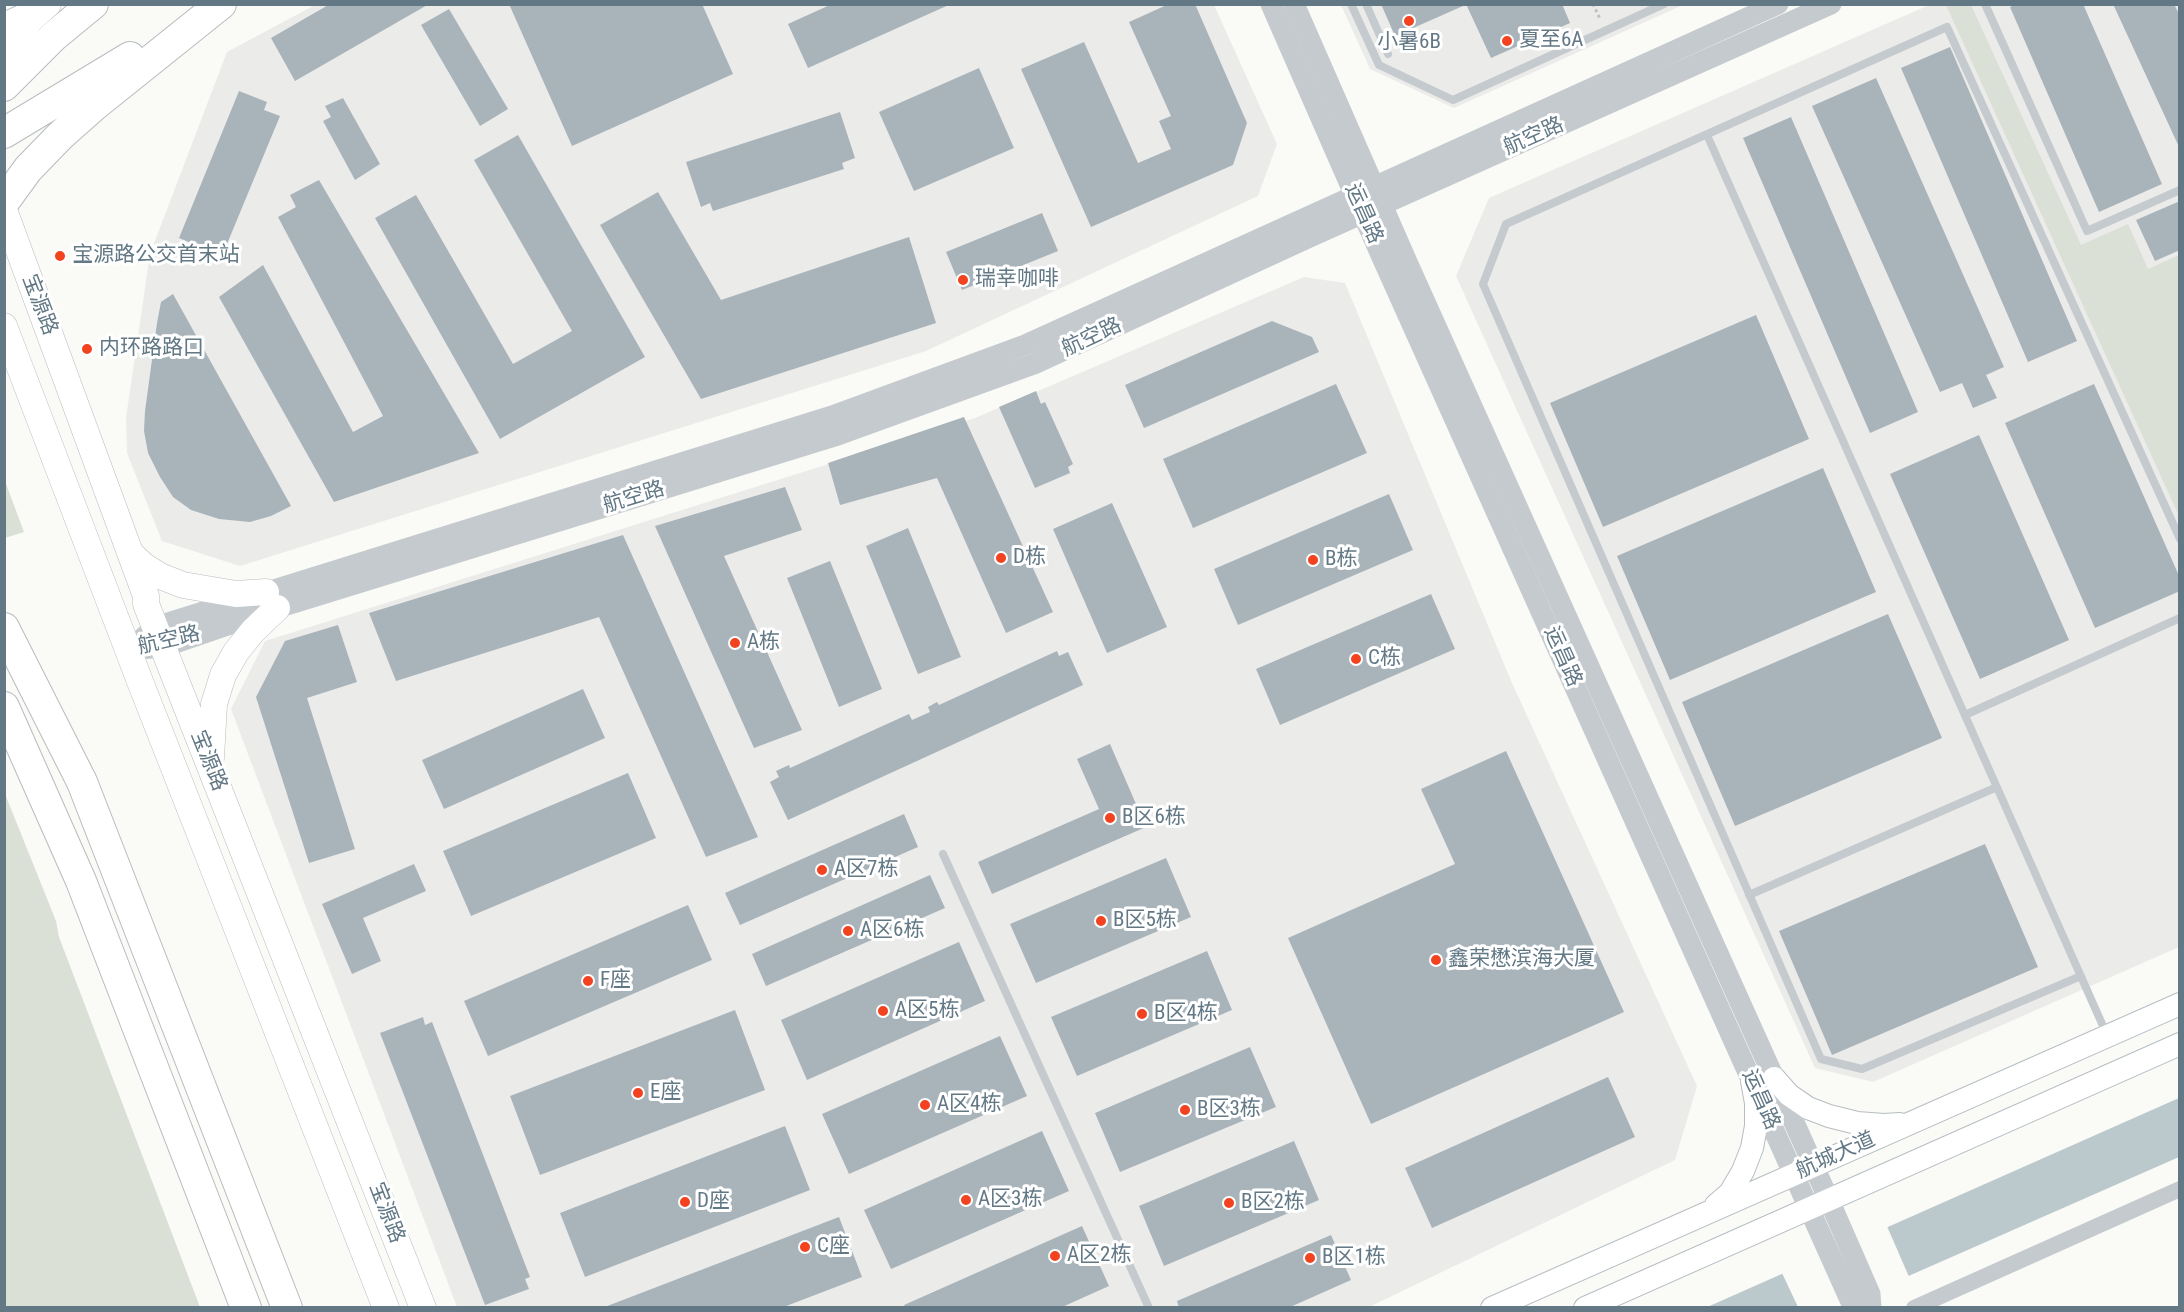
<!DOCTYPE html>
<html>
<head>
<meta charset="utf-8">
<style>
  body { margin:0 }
  #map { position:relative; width:2184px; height:1312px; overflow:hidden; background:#fafaf7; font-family:"Roboto Condensed",sans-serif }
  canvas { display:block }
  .frame { position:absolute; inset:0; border:6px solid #627885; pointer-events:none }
</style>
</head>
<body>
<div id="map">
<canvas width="2184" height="1312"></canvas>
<div class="frame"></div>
</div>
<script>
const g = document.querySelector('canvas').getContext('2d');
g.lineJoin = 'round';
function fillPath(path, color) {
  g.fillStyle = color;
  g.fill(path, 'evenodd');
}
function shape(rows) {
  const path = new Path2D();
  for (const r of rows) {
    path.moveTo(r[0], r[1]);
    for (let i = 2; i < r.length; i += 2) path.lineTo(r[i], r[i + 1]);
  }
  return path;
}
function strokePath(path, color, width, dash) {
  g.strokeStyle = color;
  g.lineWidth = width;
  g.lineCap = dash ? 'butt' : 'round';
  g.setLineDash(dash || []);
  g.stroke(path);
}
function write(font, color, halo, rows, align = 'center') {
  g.font = font + ' "Roboto Condensed","Noto Sans SC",sans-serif';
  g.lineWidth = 6;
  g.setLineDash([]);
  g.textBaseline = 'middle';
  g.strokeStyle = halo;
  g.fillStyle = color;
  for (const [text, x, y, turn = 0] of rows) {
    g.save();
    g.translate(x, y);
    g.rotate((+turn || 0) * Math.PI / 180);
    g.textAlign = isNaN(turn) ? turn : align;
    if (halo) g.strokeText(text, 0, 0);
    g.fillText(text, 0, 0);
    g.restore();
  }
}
const built = shape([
  [315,5,1214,5,1277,144,1258,196,926,351,240,566,162,541,127,453,126,418,150,254,227,52],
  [1341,5,1683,5,1454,108,1370,69],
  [1929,5,2179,5,2179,947,1873,1082,1815,1068,1456,276,1489,198],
  [1304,277,1345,283,1512,683,1697,1086,1675,1160,1369,1307,457,1307,231,709,265,641,975,418]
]);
const green = shape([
  [1946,5,1971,5,2081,245,2128,224,2148,269,2179,255,2179,516],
  [5,481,24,532,5,538,4,538],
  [5,794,56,921,59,937,200,1307,5,1307]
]);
const water = shape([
  [2179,1098,2179,1157,1838,1307,1705,1308]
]);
const pier = shape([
  [1886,1224,1910,1279,1846,1308,1798,1307,1781,1271]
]);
const building = shape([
  [330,4,429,4,295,81,271,38],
  [509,4,702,4,733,74,572,146],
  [832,4,951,4,808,68,788,24],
  [1169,4,1195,4,1247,123,1233,165,1091,227,1021,69,1084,42,1138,163,1171,149,1159,121,1171,116,1129,22],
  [1381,4,1462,4,1463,6,1395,36],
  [1466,4,1562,4,1570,23,1491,58],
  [2017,4,2083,4,2162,184,2099,212,2010,7],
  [2113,4,2174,4,2180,16,2180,149],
  [449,9,508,109,480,126,421,25],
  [1950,47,2077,341,2028,362,1901,68],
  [979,68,1014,148,914,191,879,112],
  [1876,78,2004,367,1986,375,1997,398,1973,408,1962,383,1940,392,1812,106],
  [239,91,267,102,264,110,280,116,222,256,179,238],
  [343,98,380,164,355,180,323,121,331,117,325,106],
  [840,112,855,158,842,163,844,169,713,211,710,203,701,207,686,162],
  [1791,117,1918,412,1870,433,1743,138],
  [518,135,645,357,500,439,375,218,416,195,513,364,572,331,474,160],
  [319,180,479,453,334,502,219,297,263,265,353,432,383,416,278,217,296,207,290,195],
  [658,192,721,300,909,237,936,323,701,399,600,225],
  [2180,201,2180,250,2155,261,2136,220],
  [1042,213,1058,251,962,290,946,252],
  [173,294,291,506,271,516,250,522,219,519,191,510,173,497,160,477,148,453,144,431,145,411,157,323,161,302],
  [1756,315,1809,439,1603,527,1550,403],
  [1272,321,1312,337,1319,352,1144,428,1125,385],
  [1336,384,1367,453,1193,528,1163,459],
  [2094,384,2180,578,2180,591,2095,628,2005,423],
  [1036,391,1041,404,1045,402,1073,464,1068,467,1070,473,1035,488,999,407],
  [964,417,1053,612,1006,633,937,478,840,505,828,463],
  [1979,435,2069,640,1980,679,1890,474],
  [1823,468,1876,592,1670,680,1617,556],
  [785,487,802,530,724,556,802,730,754,748,655,526],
  [1389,494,1413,550,1238,625,1214,569],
  [1112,503,1167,627,1107,653,1053,529],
  [908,528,961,657,918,674,866,546],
  [623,535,758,837,706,857,599,617,396,681,369,613],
  [830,561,882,689,839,707,787,578],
  [1431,594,1455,649,1280,725,1256,669],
  [1888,614,1942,738,1735,826,1682,702],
  [338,625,357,682,307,698,355,849,309,863,256,697,285,641],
  [1057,651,1059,656,1068,652,1083,685,788,820,770,782,779,777,776,771,789,765,790,768,909,714,912,720,930,712,928,707,937,702,939,705],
  [583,689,605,738,444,809,422,760],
  [1110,744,1146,827,992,894,978,862,1099,809,1077,759],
  [1506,751,1624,1012,1371,1124,1288,938,1455,864,1421,789],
  [628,773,656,838,471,916,443,851],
  [904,814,918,847,740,925,725,893],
  [1985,844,2038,967,1832,1055,1779,931],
  [1166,858,1191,917,1036,983,1010,924],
  [414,864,426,891,363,918,381,961,352,974,322,904],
  [930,875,945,908,766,986,752,954],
  [688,905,712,960,488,1056,464,1001],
  [959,942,985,1001,807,1080,781,1020],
  [1207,951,1232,1010,1077,1076,1051,1017],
  [735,1010,765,1090,540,1175,510,1096],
  [423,1017,425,1025,432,1022,530,1277,525,1279,529,1289,485,1305,380,1033],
  [1000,1036,1027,1096,849,1174,822,1114],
  [1250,1047,1276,1107,1120,1172,1095,1113],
  [1608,1077,1635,1137,1432,1228,1405,1168],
  [785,1126,810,1190,585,1277,560,1213],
  [1042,1131,1069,1191,891,1269,864,1210],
  [1294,1141,1319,1200,1164,1266,1139,1206],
  [839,1217,862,1277,781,1308,602,1308],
  [1082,1226,1109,1286,1060,1308,906,1308,904,1305],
  [1331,1235,1351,1280,1288,1308,1179,1308,1177,1301]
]);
const path = shape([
  [1593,4,1600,19]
]);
const service = shape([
  [1351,4,1379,65,1453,100,1664,4],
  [1366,4,1388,54],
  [1985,4,2087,231,2180,190],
  [1707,135,2107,1035],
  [1965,715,2180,618],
  [943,854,1149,1308],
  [1749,895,1997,787],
  [2081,976,1862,1069,1821,1059,1483,284,1506,224,1947,27,2180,539]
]);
const minor = shape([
  [1914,1308,2180,1189]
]);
const tertiary = shape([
  [1271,4,1381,255,1851,1302,1855,1308],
  [1294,4,1407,262,1829,1200,1870,1294,1871,1308],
  [143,638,155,627,832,416,1025,345,1778,4],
  [128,650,163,647,277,608,838,435,1034,364,1312,236,1831,4]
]);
const secondary = shape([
  [4,24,41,7],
  [1774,1078,1789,1095,1808,1108,1829,1116,1857,1123,1884,1125,1900,1124],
  [1716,1205,1730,1193,1743,1171,1752,1148,1756,1126,1756,1103,1752,1081],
  [1492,1308,2180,1004],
  [1585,1308,2180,1044]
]);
const primary = shape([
  [4,57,16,38,31,19,48,4],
  [4,210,146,596,146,604,423,1308],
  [4,326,141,684,386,1308],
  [130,553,144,566,160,576,183,585,236,594,266,592],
  [211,758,214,704,223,675,236,652,253,631,277,608]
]);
const motorway = shape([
  [4,86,53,37,93,4],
  [4,133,130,57],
  [4,202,28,169,60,136,95,105,221,4],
  [4,628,82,782,287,1308],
  [4,707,81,881,246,1308]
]);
const markers = [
  [1409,21,6,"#f2421f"],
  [1507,41,6,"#f2421f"],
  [60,256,6,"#f2421f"],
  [963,280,6,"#f2421f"],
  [87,349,6,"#f2421f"],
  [1001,558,6,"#f2421f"],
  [1313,560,6,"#f2421f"],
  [735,643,6,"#f2421f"],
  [1356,659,6,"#f2421f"],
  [1110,818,6,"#f2421f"],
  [822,870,6,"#f2421f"],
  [1101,921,6,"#f2421f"],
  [848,931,6,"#f2421f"],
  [1436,960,6,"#f2421f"],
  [588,981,6,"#f2421f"],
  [883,1011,6,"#f2421f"],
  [1142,1014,6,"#f2421f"],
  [638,1093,6,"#f2421f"],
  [925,1105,6,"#f2421f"],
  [1185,1110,6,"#f2421f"],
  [966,1200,6,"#f2421f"],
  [685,1202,6,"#f2421f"],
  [1229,1203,6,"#f2421f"],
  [805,1247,6,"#f2421f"],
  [1055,1256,6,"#f2421f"],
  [1310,1258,6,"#f2421f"]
];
const poiNames = [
  ["夏至6A",1519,41],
  ["小暑6B",1409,43,"center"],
  ["宝源路公交首末站",72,256],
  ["瑞幸咖啡",975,280],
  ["内环路路口",99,349],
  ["D栋",1013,558],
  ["B栋",1325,560],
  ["A栋",747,643],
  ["C栋",1368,659],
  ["B区6栋",1122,818],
  ["A区7栋",834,870],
  ["B区5栋",1113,921],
  ["A区6栋",860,931],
  ["鑫荣懋滨海大厦",1448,960],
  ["F座",600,981],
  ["A区5栋",895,1011],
  ["B区4栋",1154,1014],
  ["E座",650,1093],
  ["A区4栋",937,1105],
  ["B区3栋",1197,1110],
  ["A区3栋",978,1200],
  ["D座",697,1202],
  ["B区2栋",1241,1203],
  ["C座",817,1247],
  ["A区2栋",1067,1256],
  ["B区1栋",1322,1258]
];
const streetNames = [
  ["航空路",1534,137,-24],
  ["运昌路",1363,214,66],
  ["宝源路",39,305,69],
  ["航空路",1092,338,-25],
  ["航空路",634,498,-17],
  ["航空路",169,641,-13],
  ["运昌路",1562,657,66],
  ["宝源路",208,761,68],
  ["运昌路",1760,1100,66],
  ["航城大道",1836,1156,-24],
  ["宝源路",386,1213,69]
];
fillPath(built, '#ebebea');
fillPath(green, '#dae0d6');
fillPath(water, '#bbc9cc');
fillPath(pier, '#fafaf7');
fillPath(building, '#a9b4ba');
strokePath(secondary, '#b6bec2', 24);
strokePath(primary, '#b7bdc1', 27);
strokePath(motorway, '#b7bcbf', 32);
strokePath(path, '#bec2c4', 3, [3, 3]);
strokePath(service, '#c4cacd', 8);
strokePath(minor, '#c4cacd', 16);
strokePath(tertiary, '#c4cacd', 21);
strokePath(secondary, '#fff', 22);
strokePath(primary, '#fff', 26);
strokePath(motorway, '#fff', 30);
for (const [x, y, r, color] of markers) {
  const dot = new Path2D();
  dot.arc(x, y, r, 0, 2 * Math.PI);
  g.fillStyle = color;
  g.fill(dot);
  strokePath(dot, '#fff', 2);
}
write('21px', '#627885', '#fff', poiNames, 'left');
write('21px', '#627885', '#fff', streetNames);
</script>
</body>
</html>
